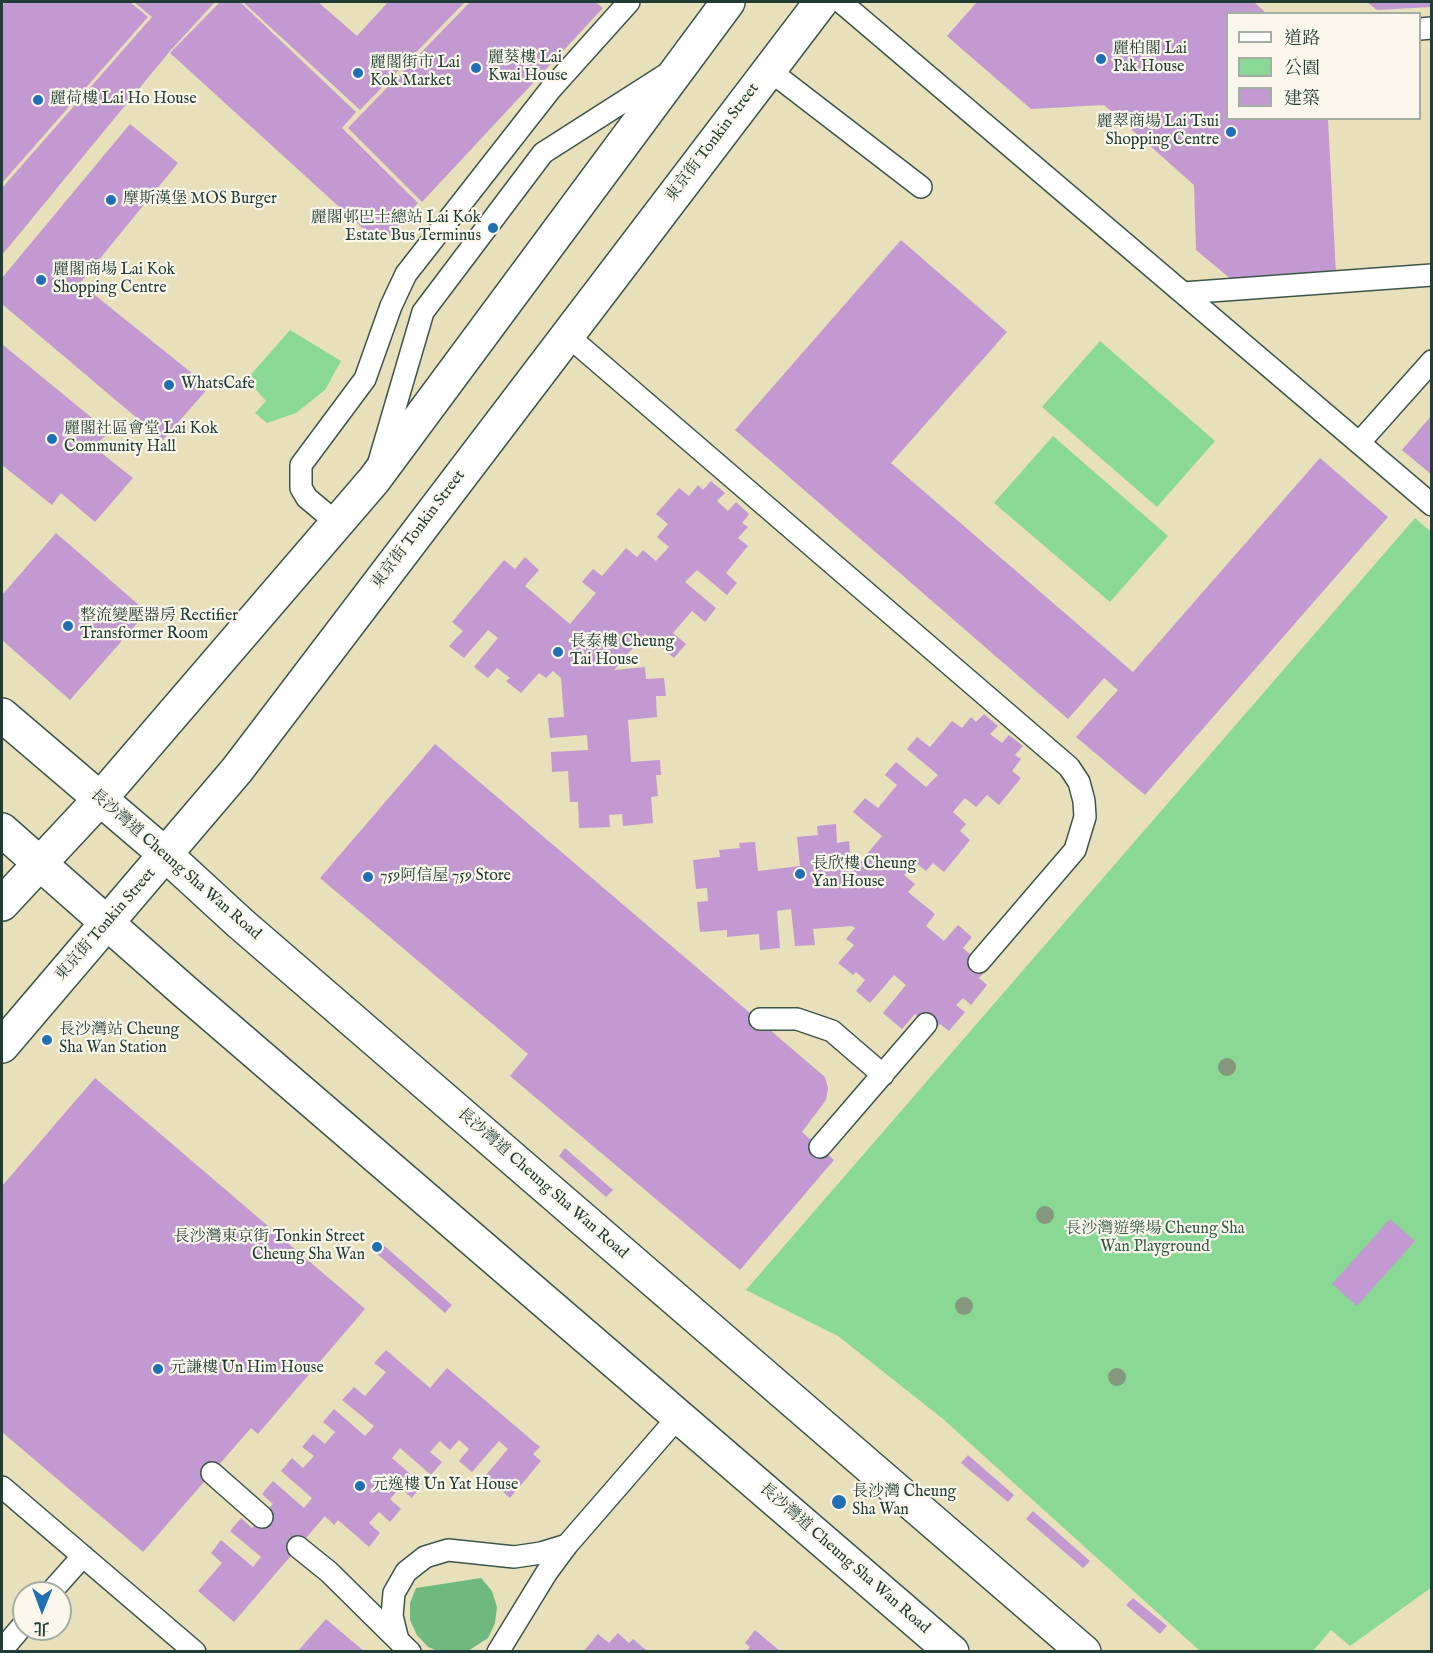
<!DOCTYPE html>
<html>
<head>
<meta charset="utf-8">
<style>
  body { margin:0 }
  #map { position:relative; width:1433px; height:1653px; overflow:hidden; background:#e8e0bb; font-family:"IM FELL English","Noto Serif TC",serif }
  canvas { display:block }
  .frame { position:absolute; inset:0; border:3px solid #1f3d34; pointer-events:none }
  .legend { position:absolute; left:1226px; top:12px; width:195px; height:108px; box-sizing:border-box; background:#fbf7ec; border:2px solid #a3ada2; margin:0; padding:8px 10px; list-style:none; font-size:18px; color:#1f3d34 }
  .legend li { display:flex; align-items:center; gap:12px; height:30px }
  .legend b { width:30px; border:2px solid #a3ada2 }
  .north { position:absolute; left:12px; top:1581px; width:60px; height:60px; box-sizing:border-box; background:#fbf7ec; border:2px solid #a3ada2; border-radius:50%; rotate:181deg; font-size:16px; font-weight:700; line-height:24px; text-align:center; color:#1f3d34 }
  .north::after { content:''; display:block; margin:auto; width:21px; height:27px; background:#1f6fb2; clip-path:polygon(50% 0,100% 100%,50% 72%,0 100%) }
</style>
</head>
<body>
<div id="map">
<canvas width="1433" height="1653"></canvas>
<div class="frame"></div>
<ul class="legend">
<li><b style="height:8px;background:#fff"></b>道路</li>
<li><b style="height:16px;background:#8ad896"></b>公園</li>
<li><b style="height:16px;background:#c299d0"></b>建築</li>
</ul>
<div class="north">北</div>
</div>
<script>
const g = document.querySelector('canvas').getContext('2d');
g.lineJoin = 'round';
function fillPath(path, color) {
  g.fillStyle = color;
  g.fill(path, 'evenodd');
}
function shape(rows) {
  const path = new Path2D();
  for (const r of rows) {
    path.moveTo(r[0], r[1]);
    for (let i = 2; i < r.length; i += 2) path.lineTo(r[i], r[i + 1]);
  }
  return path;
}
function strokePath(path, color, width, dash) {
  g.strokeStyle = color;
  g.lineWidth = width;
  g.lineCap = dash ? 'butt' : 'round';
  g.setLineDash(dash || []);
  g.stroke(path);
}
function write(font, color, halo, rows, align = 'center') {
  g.font = font + ' "IM FELL English","Noto Serif TC",serif';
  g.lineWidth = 4.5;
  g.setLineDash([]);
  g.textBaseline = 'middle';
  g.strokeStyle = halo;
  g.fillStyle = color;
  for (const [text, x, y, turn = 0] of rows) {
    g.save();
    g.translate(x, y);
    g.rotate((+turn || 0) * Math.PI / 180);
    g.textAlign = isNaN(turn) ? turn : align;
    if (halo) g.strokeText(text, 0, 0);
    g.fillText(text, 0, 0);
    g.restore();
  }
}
const green = shape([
  [290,330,341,361,325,390,296,413,267,423,255,413,266,401,247,379],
  [1100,341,1215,441,1157,507,1042,407],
  [1053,436,1168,536,1110,602,994,503],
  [1415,518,1431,532,1432,1587,1350,1646,1331,1630,1313,1651,1200,1651,943,1419,838,1336,746,1290]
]);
const forest = shape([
  [481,1578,492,1591,497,1607,495,1623,488,1638,468,1651,438,1651,428,1647,417,1635,410,1620,410,1603,416,1588]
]);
const building = shape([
  [5,2,130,2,148,17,2,183,2,6],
  [134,2,215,2,170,51,2,255,2,188,152,17],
  [220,2,240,2,356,112,342,128,418,203,389,235,368,233,170,53],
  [243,2,318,2,357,36,388,2,465,2,360,110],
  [470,2,595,2,603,8,422,202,348,128],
  [977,2,1254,2,1267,14,1228,14,1228,118,1328,118,1336,275,1232,280,1196,250,1194,185,1104,105,1031,109,947,36],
  [1367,2,1432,2,1432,7,1377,10],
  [130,124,178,163,80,283,209,387,163,440,2,304,2,278],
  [901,240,1007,332,891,463,1133,672,1320,458,1388,517,1145,795,1076,737,1118,690,1104,678,1068,719,735,430],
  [2,344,109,432,94,447,133,478,95,522,61,493,52,505,2,465],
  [1432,415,1432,475,1402,450],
  [711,481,725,493,717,501,728,511,736,502,749,514,742,523,748,527,738,538,748,546,726,573,737,583,727,595,697,570,685,582,716,608,705,622,692,611,673,633,686,644,674,658,645,634,614,670,645,667,646,679,664,678,666,696,656,696,657,717,628,720,631,762,660,760,661,775,656,775,658,796,651,797,653,823,623,826,622,814,609,815,610,827,579,828,578,802,570,802,568,771,552,772,551,752,588,750,587,735,550,738,548,718,564,717,561,678,553,671,546,678,539,673,521,693,506,681,510,678,497,668,488,678,474,667,498,638,488,630,464,658,449,646,463,631,452,622,504,560,515,569,525,557,539,570,525,586,570,624,596,593,582,582,593,569,602,576,626,548,637,557,643,550,656,561,669,547,657,537,668,524,656,514,679,488,689,496,698,485,703,490],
  [56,533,147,612,70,700,2,640,2,595],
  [984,714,998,726,990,734,1002,743,1009,735,1023,746,1015,755,1021,759,1012,771,1021,778,999,805,987,795,976,807,965,798,953,812,966,824,960,831,970,840,944,872,933,863,926,871,916,863,904,875,915,884,908,892,935,914,926,926,944,941,958,925,972,937,963,948,987,969,979,978,987,985,971,1005,963,998,956,1005,965,1012,949,1031,940,1024,934,1031,915,1014,902,1029,883,1013,906,985,894,975,870,1003,856,991,865,980,856,972,853,975,838,963,854,945,846,939,855,928,852,926,813,929,815,945,795,946,791,909,777,911,780,948,760,950,759,934,727,937,727,930,700,932,697,902,708,901,707,888,696,889,693,860,720,857,719,850,740,848,739,843,755,842,758,871,800,866,797,837,818,835,817,826,836,824,837,843,849,841,852,872,882,836,853,812,865,798,878,808,897,785,885,775,896,762,926,787,938,775,907,749,917,737,930,747,952,721,962,728,971,717,976,722],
  [435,744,825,1077,828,1088,826,1100,802,1132,834,1160,740,1270,510,1076,528,1054,320,878],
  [95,1078,365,1309,258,1434,251,1428,143,1552,2,1432,2,1186],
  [565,1148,613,1190,606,1197,559,1156],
  [1390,1219,1415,1241,1357,1306,1332,1284],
  [381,1243,452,1305,445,1313,374,1251],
  [386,1350,430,1388,447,1368,540,1447,533,1454,541,1461,510,1498,485,1476,508,1449,499,1441,472,1472,459,1461,469,1449,459,1440,450,1450,440,1441,430,1452,442,1462,431,1475,400,1448,392,1458,422,1484,412,1498,400,1488,390,1499,401,1509,390,1522,379,1512,369,1523,380,1533,369,1547,338,1520,334,1525,325,1516,234,1622,198,1591,222,1563,211,1553,221,1540,253,1567,261,1557,230,1531,241,1518,252,1528,262,1517,273,1504,262,1494,273,1481,304,1508,312,1498,281,1471,292,1458,303,1468,314,1456,302,1447,313,1434,325,1444,335,1432,323,1422,334,1409,365,1436,374,1426,342,1400,354,1387,365,1396,386,1372,374,1363],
  [968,1455,1014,1495,1008,1502,961,1463],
  [1033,1511,1090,1561,1083,1568,1026,1519],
  [1133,1598,1167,1626,1160,1634,1126,1605],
  [326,1619,365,1652,297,1652],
  [755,1630,781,1652,746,1652,750,1647,745,1643],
  [618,1633,629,1643,633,1639,646,1650,583,1652,598,1634,609,1643]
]);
const service = shape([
  [841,2,1432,505],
  [1420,29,1432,28],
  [769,70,921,187],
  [1183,293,1432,275],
  [567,335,1069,767,1079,782,1084,801,1085,817,1075,850,979,962],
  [1359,443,1432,361],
  [379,462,423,312,543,153,665,75],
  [337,523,307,498,301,488,301,465,365,379,391,306,406,274,550,90,629,2],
  [760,1019,797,1019,832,1031,883,1075],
  [820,1147,926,1024],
  [212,1473,262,1517],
  [2,1487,195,1652],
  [298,1547,329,1572,410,1652],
  [50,1593,83,1556],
  [398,1640,392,1616,394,1593,406,1572,425,1557,448,1550,514,1557,541,1553,567,1545],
  [2,1650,24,1624],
  [498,1652,547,1572,567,1545,679,1416]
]);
const secondary = shape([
  [2,904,100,799,374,480,728,2],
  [2,1046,237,770,821,2]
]);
const primary = shape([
  [2,715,166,855,240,923,1084,1652],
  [2,830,183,990,952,1652]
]);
const trees = [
  [1227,1067],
  [1045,1215],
  [964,1306],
  [1117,1377]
];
const markers = [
  [1101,59,6,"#1f6fb2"],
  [476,68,6,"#1f6fb2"],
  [358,73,6,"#1f6fb2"],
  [38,100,6,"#1f6fb2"],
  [1231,132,6,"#1f6fb2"],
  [111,200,6,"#1f6fb2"],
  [493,228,6,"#1f6fb2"],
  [41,280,6,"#1f6fb2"],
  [169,385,6,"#1f6fb2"],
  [52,439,6,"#1f6fb2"],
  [68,626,6,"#1f6fb2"],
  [558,652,6,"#1f6fb2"],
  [800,874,6,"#1f6fb2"],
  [368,877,6,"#1f6fb2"],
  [47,1040,6,"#1f6fb2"],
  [377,1247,6,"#1f6fb2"],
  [158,1369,6,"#1f6fb2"],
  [360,1486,6,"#1f6fb2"],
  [839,1502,8,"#1f6fb2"]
];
const poiNames = [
  ["麗柏閣 Lai",1113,50],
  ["Pak House",1113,68],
  ["麗葵樓 Lai",488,59],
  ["Kwai House",488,77],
  ["麗閣街市 Lai",370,64],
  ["Kok Market",370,82],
  ["麗荷樓 Lai Ho House",50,100],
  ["麗翠商場 Lai Tsui",1219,123,"right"],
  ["Shopping Centre",1219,141,"right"],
  ["摩斯漢堡 MOS Burger",123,200],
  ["麗閣邨巴士總站 Lai Kok",481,219,"right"],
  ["Estate Bus Terminus",481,237,"right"],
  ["麗閣商場 Lai Kok",53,271],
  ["Shopping Centre",53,289],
  ["WhatsCafe",181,385],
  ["麗閣社區會堂 Lai Kok",64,430],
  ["Community Hall",64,448],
  ["整流變壓器房 Rectifier",80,617],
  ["Transformer Room",80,635],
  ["長泰樓 Cheung",570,643],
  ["Tai House",570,661],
  ["長欣樓 Cheung",812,865],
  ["Yan House",812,883],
  ["759阿信屋 759 Store",380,877],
  ["長沙灣站 Cheung",59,1031],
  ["Sha Wan Station",59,1049],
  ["長沙灣東京街 Tonkin Street",365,1238,"right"],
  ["Cheung Sha Wan",365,1256,"right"],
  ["元謙樓 Un Him House",170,1369],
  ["元逸樓 Un Yat House",372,1486],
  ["長沙灣 Cheung",852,1493],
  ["Sha Wan",852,1511]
];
const streetNames = [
  ["東京街 Tonkin Street",713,143,-53],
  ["東京街 Tonkin Street",419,530,-53],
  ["長沙灣道 Cheung Sha Wan Road",175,865,41],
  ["東京街 Tonkin Street",106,925,-49],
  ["長沙灣道 Cheung Sha Wan Road",542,1184,41],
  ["長沙灣道 Cheung Sha Wan Road",844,1559,41]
];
const parkNames = [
  ["長沙灣遊樂場 Cheung Sha",1155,1230],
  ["Wan Playground",1155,1248]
];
fillPath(green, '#8ad896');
fillPath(forest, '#6fb87f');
fillPath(building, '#c299d0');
strokePath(service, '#3d5548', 24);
strokePath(secondary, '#3d5548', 36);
strokePath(primary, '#3d5548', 36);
strokePath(service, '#fff', 21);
strokePath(secondary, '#fff', 33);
strokePath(primary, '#fff', 33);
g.fillStyle = '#85977c';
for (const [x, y] of trees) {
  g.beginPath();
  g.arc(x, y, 9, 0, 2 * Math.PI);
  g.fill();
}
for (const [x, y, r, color] of markers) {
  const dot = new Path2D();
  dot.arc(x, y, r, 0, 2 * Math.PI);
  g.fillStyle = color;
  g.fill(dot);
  strokePath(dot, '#fbf7ec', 2);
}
write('16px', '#1f3d34', '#fbf7ec', poiNames, 'left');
write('16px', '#1f3d34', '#fbf7ec', streetNames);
write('16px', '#345c48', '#fbf7ec', parkNames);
</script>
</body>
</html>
